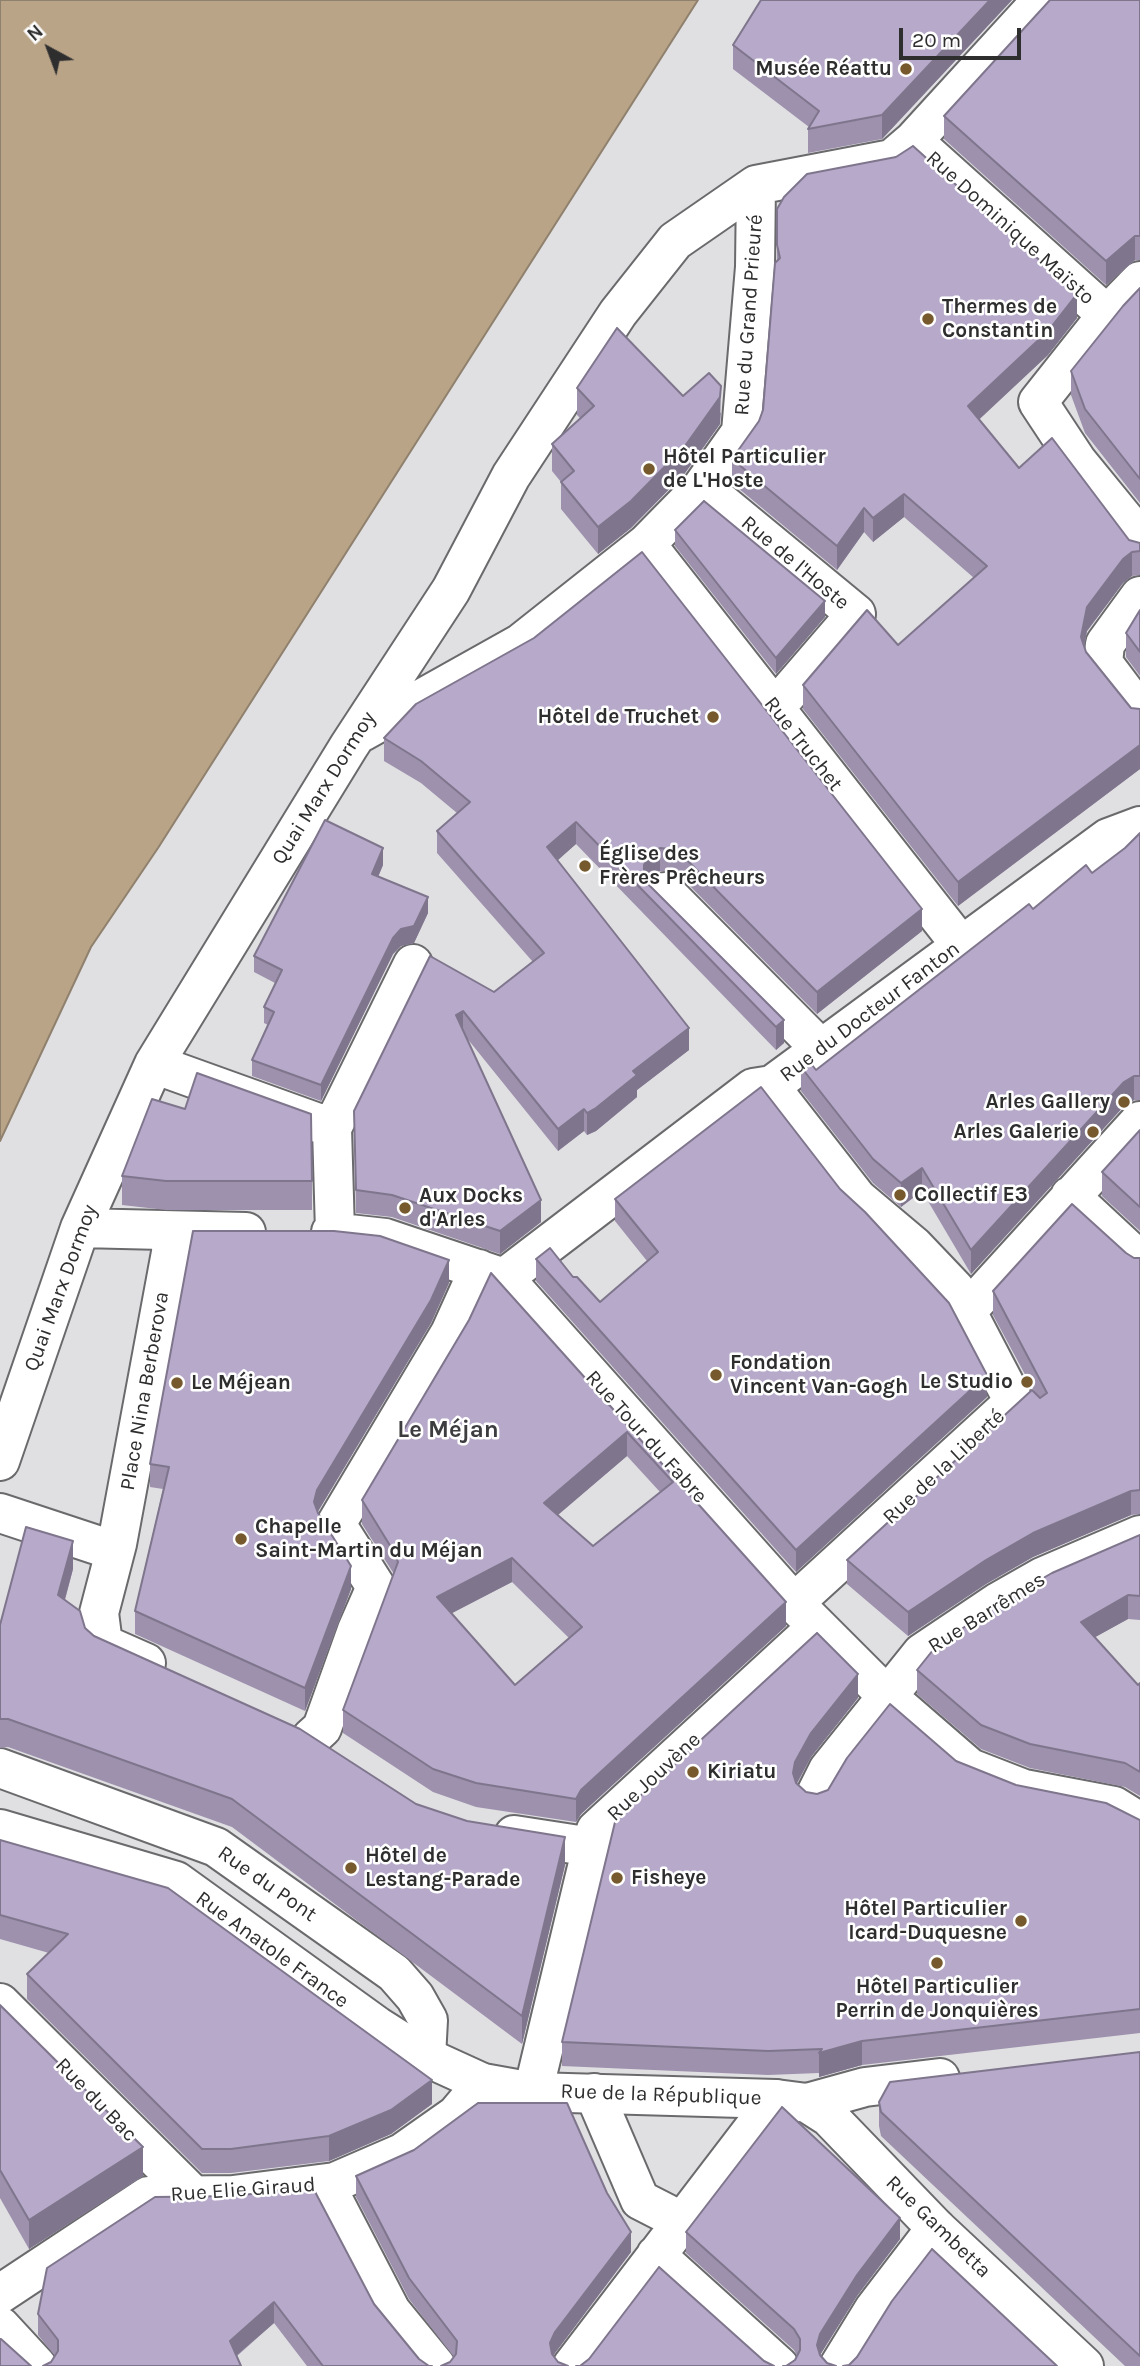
<!DOCTYPE html>
<html>
<head>
<meta charset="utf-8">
<style>
  body { margin:0 }
  #map { position:relative; width:1140px; height:2366px; overflow:hidden; background:#e0dfe2; font-family:Karla,sans-serif }
  canvas { display:block }
  .north { position:absolute; left:14px; top:14px; width:70px; height:70px; -webkit-text-stroke:5px #fff; paint-order:stroke; rotate:319deg; font-size:19px; font-weight:700; line-height:28px; text-align:center; color:#2e2e2f }
  .north::after { content:''; display:block; margin:auto; width:24px; height:32px; background:#2e2e2f; clip-path:polygon(50% 0,100% 100%,50% 72%,0 100%) }
  .scale { position:absolute; left:899px; top:28px; width:122px; height:32px; box-sizing:border-box; border:4px solid #2e2e2f; border-top:0; padding-left:9px; font-size:21px; line-height:24px; white-space:nowrap; color:#2e2e2f; -webkit-text-stroke:5px #fff; paint-order:stroke }
</style>
</head>
<body>
<div id="map">
<canvas width="1140" height="2366"></canvas>
<div class="north">N</div>
<div class="scale">20 m</div>
</div>
<script>
const g = document.querySelector('canvas').getContext('2d');
g.lineJoin = 'round';
function fillPath(path, color) {
  g.fillStyle = color;
  g.fill(path, 'evenodd');
}
function shape(rows) {
  const path = new Path2D();
  for (const r of rows) {
    path.moveTo(r[0], r[1]);
    for (let i = 2; i < r.length; i += 2) path.lineTo(r[i], r[i + 1]);
  }
  return path;
}
function strokePath(path, color, width, dash) {
  g.strokeStyle = color;
  g.lineWidth = width;
  g.lineCap = dash ? 'butt' : 'round';
  g.setLineDash(dash || []);
  g.stroke(path);
}
function write(font, color, halo, rows, align = 'center') {
  g.font = font + ' Karla,sans-serif';
  g.lineWidth = 5;
  g.setLineDash([]);
  g.textBaseline = 'middle';
  g.strokeStyle = halo;
  g.fillStyle = color;
  for (const [text, x, y, turn = 0] of rows) {
    g.save();
    g.translate(x, y);
    g.rotate((+turn || 0) * Math.PI / 180);
    g.textAlign = isNaN(turn) ? turn : align;
    if (halo) g.strokeText(text, 0, 0);
    g.fillText(text, 0, 0);
    g.restore();
  }
}
const water = shape([
  [0,0,698,0,158,848,91,947,0,1141,0,0]
]);
const minor = shape([
  [913,141,1107,315],
  [1140,281,1107,315,1038,402,1077,461,1126,521,1140,545],
  [702,487,856,614,775,708],
  [646,544,960,944],
  [1140,596,1105,644,1103,663,1140,712],
  [362,732,521,643,646,544,702,487,741,432,755,267,756,185],
  [665,892,820,1048],
  [154,1064,332,1128,335,1232],
  [772,1085,782,1102,857,1198,914,1246,955,1289,1014,1402,794,1603],
  [332,1128,413,964],
  [1070,1196,1140,1261],
  [80,1228,246,1232],
  [331,1232,385,1238,504,1278,794,1603,888,1697,970,1768,1024,1789,1114,1806,1140,1822],
  [504,1278,753,1088,772,1085,1108,838,1140,826],
  [967,1311,1140,1121],
  [0,1461,80,1228,154,1064,349,746,451,590,511,476,618,313,675,241,756,185,892,159,913,141,1042,0],
  [0,1513,115,1551],
  [146,1663,103,1644,99,1613,117,1544,172,1247,165,1232],
  [311,1738,322,1728,357,1630,376,1587,336,1524,450,1333,479,1269],
  [0,1768,216,1847,394,1973,415,1997,428,2020,426,2057],
  [815,1796,828,1770,922,1653,998,1602,1042,1577,1140,1535],
  [514,1835,592,1847],
  [0,2003,193,2195],
  [533,2092,596,1830,817,1627],
  [594,2093,640,2200,681,2221],
  [807,2103,865,2087,940,2078],
  [325,2184,391,2311,436,2366],
  [656,2255,779,2366],
  [0,2294,148,2196,233,2195,335,2182,402,2153,456,2115,483,2083],
  [0,2326,37,2366],
  [572,2366,776,2099],
  [839,2366,874,2309,936,2228]
]);
const major = shape([
  [0,1829,176,1881,377,2026,426,2057,483,2083,533,2092,776,2099,807,2103,829,2117,936,2228,1084,2366]
]);
const wall = shape([
  [1012,0,882,139,808,153,808,129,809,127,733,69,733,45],
  [1140,0,1140,260,1135,260,1106,285,944,139,944,116],
  [777,209,1077,318,1048,355,979,419,1019,468,1129,540,1140,543,1140,575,1132,576,1123,583,1087,631,1084,647,1086,652,1131,708,1140,709,1140,769,958,906,803,709,803,685,898,645,974,578,904,517,873,542,864,532,837,570,732,483,732,459,759,421,763,410,777,261],
  [1140,288,1140,503,1085,433,1071,395,1071,371],
  [577,388,683,396,721,413,720,424,685,473,631,528,598,554,561,509,561,482,552,471,552,444,580,418,577,415],
  [675,530,825,617,776,674,675,546],
  [1140,610,1140,676,1126,657,1126,633],
  [384,738,922,931,817,1014,681,877,670,871,660,871,650,876,647,881,649,885,784,1020,784,1043,776,1050,576,844,557,860,689,1050,637,1090,637,1097,596,1131,587,1135,584,1131,558,1151,466,1037,541,1222,500,1254,392,1217,356,1213,354,1111,430,956,494,992,533,962,437,853,437,831,457,813,421,783,384,761],
  [1140,833,1140,1100,1134,1100,1124,1106,971,1274,922,1191,901,1207,873,1183,801,1091,801,1067,816,1070,1033,909,1092,873,1125,848],
  [383,865,378,877,428,913,414,943,401,946,393,954,321,1101,252,1076,252,1060,268,1025,264,1023,264,1007,275,983,254,972,254,956],
  [1140,1130,1140,1231,1102,1196,1102,1172],
  [122,1176,312,1181,312,1210,166,1210,122,1205],
  [615,1199,987,1397,796,1572,536,1281,536,1259,573,1277,600,1302,647,1261,615,1221],
  [1126,1253,1134,1258,1140,1258,1140,1514,1131,1515,1033,1557,986,1584,908,1636,847,1584,847,1560,1035,1393,993,1315,993,1291],
  [491,1273,786,1602,786,1626,581,1814,576,1822,476,1807,433,1792,343,1733,343,1710,394,1574,362,1524,362,1500,469,1320],
  [627,1456,660,1492,593,1546,557,1515],
  [512,1582,569,1638,515,1685,451,1613],
  [449,1283,431,1323,317,1513,351,1589,305,1711,135,1634,135,1611,163,1489,150,1487,150,1464],
  [1140,1535,1140,1620,1128,1619,1095,1637,1138,1685,1140,1683,1140,1796,1125,1787,1030,1768,981,1749,917,1694,917,1670],
  [73,1569,65,1600,85,1628,94,1636,416,1804,565,1865,522,2044,232,1827,8,1747,0,1748,0,1625],
  [858,1698,811,1757,797,1784,806,1792,817,1794,956,1761,1016,1785,1140,1820,1140,2033,862,2065,819,2077,819,2073,768,2075,562,2066,562,2042],
  [0,1840,432,2104,391,2134,329,2161,231,2173,202,2173,27,1999,27,1974,49,1953,0,1939],
  [0,2005,143,2176,29,2249,0,2198],
  [1140,2052,1140,2366,1125,2366,881,2136,879,2126,879,2102],
  [356,2176,631,2252,555,2353,553,2356,558,2362,450,2362,454,2357,409,2299,356,2197],
  [686,2232,900,2239,857,2296,820,2355,827,2363,786,2366,795,2360,797,2356,794,2350,686,2253],
  [47,2268,374,2304,419,2359,429,2366,432,2366,307,2366,274,2323,237,2356,51,2362,55,2356,38,2335,38,2314]
]);
const shadedWall = shape([
  [990,0,1012,0,882,139,882,115],
  [1135,236,1135,260,1106,285,1106,261],
  [1077,294,1077,318,1048,355,968,430,968,406],
  [721,386,720,424,685,473,631,528,598,554,598,527],
  [904,494,904,517,873,542,873,518],
  [864,508,864,532,837,570,837,546],
  [1132,552,1132,576,1123,583,1087,631,1081,661,1081,637,1087,607,1123,559],
  [825,601,825,617,776,674,776,658],
  [1140,745,1140,769,958,906,958,882],
  [576,822,576,844,547,870,547,847],
  [383,848,383,865,372,891,372,874],
  [660,848,660,871,650,876,644,887,644,865,650,854],
  [428,897,428,913,414,943,401,946,393,954,321,1101,321,1085,393,938],
  [922,909,922,931,817,1014,817,992],
  [463,1011,463,1033,456,1015],
  [784,1020,784,1043,776,1050,776,1027],
  [689,1028,689,1050,637,1090,637,1097,596,1131,587,1135,587,1113,633,1071],
  [1134,1076,1134,1100,1124,1106,971,1274,971,1250,1124,1082],
  [584,1109,584,1131,558,1151,558,1129],
  [922,1168,922,1191,901,1207,901,1183],
  [541,1200,541,1222,500,1254,500,1231],
  [449,1260,449,1283,431,1323,317,1513,314,1502,317,1490],
  [987,1375,987,1397,796,1572,796,1550],
  [627,1432,627,1456,544,1527,544,1503],
  [1131,1491,1131,1515,1033,1557,986,1584,908,1636,908,1612,986,1560,1033,1533],
  [73,1541,73,1569,58,1624,58,1595],
  [512,1558,512,1582,437,1621,437,1597],
  [351,1566,351,1589,305,1711,305,1688],
  [1128,1595,1128,1619,1081,1645,1081,1622],
  [786,1602,786,1626,581,1814,576,1822,576,1799,581,1790],
  [858,1674,858,1698,811,1757,795,1786,793,1773,795,1762,811,1733],
  [565,1837,565,1865,522,2044,522,2016],
  [862,2041,862,2065,819,2077,819,2053],
  [432,2080,432,2104,391,2134,329,2161,329,2136],
  [143,2147,143,2176,29,2249,29,2220],
  [900,2218,900,2239,857,2296,820,2355,817,2366,817,2345,820,2334,857,2275],
  [631,2232,631,2252,555,2353,550,2364,550,2343,555,2332],
  [274,2302,274,2323,230,2361,230,2341]
]);
const building = shape([
  [761,0,990,0,882,115,808,129,819,111,733,45,761,0],
  [1050,0,1140,0,1140,236,1135,236,1106,261,944,116,1050,0],
  [913,146,1077,294,1048,331,968,406,1019,468,1052,438,1129,540,1140,543,1140,551,1132,552,1123,559,1087,607,1081,637,1086,652,1131,708,1140,709,1140,745,958,882,803,685,867,610,898,645,987,566,904,494,873,518,864,508,837,546,732,459,759,421,763,410,775,263,780,258,777,245,777,209,784,197,807,174,896,157,913,146],
  [1140,288,1140,479,1085,409,1071,371,1123,306,1140,288],
  [617,328,683,396,709,373,721,386,720,397,685,446,631,501,598,527,561,482,574,471,552,444,594,406,577,388,617,328],
  [704,501,825,601,776,658,675,530,704,501],
  [642,552,922,909,817,992,681,854,670,849,660,848,650,854,644,865,644,876,649,885,784,1020,776,1027,576,822,547,847,689,1028,633,1071,637,1075,596,1108,587,1113,584,1109,558,1129,463,1011,456,1015,541,1200,500,1231,392,1195,356,1190,354,1111,430,956,494,992,544,953,437,831,470,802,421,761,384,738,416,704,534,638,642,552],
  [1140,610,1140,652,1126,633,1140,610],
  [325,820,383,848,372,874,428,897,414,926,401,929,393,938,321,1085,252,1060,274,1012,264,1007,282,970,254,956,325,820],
  [1140,833,1140,1076,1134,1076,1124,1082,971,1250,922,1168,901,1183,873,1159,801,1067,809,1061,816,1070,1029,904,1033,909,1086,865,1092,873,1125,848,1140,833],
  [197,1073,311,1114,312,1181,166,1181,122,1176,152,1099,185,1109,197,1073],
  [761,1087,840,1189,865,1212,949,1303,987,1375,796,1550,536,1259,550,1248,573,1277,577,1277,600,1302,658,1252,615,1199,761,1087],
  [1140,1130,1140,1207,1102,1172,1140,1130],
  [1072,1204,1126,1253,1134,1258,1140,1258,1140,1490,1131,1491,1033,1533,986,1560,908,1612,847,1560,1032,1390,1040,1398,1047,1393,993,1291,1072,1204],
  [193,1231,334,1231,380,1236,449,1260,431,1300,317,1490,314,1502,318,1513,351,1566,305,1688,135,1611,169,1467,150,1464,193,1231],
  [491,1273,786,1602,581,1790,576,1799,476,1783,433,1769,343,1710,398,1562,394,1552,362,1500,469,1320,491,1273],
  [627,1432,673,1482,593,1546,544,1503,627,1432],
  [512,1558,582,1627,515,1685,437,1597,512,1558],
  [26,1527,73,1541,58,1595,80,1611,85,1628,94,1636,300,1729,416,1804,467,1821,565,1837,522,2016,232,1799,8,1719,0,1719,0,1625,26,1527],
  [1140,1535,1140,1596,1128,1595,1081,1622,1138,1685,1140,1683,1140,1772,1125,1763,1030,1744,981,1725,917,1670,937,1645,1010,1597,1052,1573,1140,1535],
  [817,1633,858,1674,811,1733,795,1762,793,1773,796,1783,806,1792,817,1794,828,1790,847,1758,890,1704,956,1761,1016,1785,1106,1803,1140,1820,1140,2009,862,2041,819,2053,822,2049,768,2051,562,2042,616,1818,817,1633],
  [0,1840,168,1888,432,2080,391,2110,329,2136,231,2149,202,2149,27,1974,68,1934,0,1915,0,1840],
  [0,2005,143,2147,29,2220,0,2170,0,2005],
  [1140,2052,1140,2356,881,2112,879,2102,890,2082,1140,2052],
  [478,2103,567,2103,607,2193,631,2232,555,2332,550,2343,552,2354,558,2362,568,2366,441,2366,450,2362,456,2354,457,2341,409,2278,356,2176,414,2150,478,2103],
  [782,2107,900,2218,857,2275,820,2334,817,2345,820,2355,827,2363,836,2366,783,2366,786,2366,795,2360,800,2350,800,2339,794,2329,686,2232,782,2107],
  [312,2186,374,2304,419,2359,429,2366,432,2366,323,2366,274,2302,230,2341,241,2366,43,2366,51,2362,58,2351,58,2340,38,2314,47,2268,155,2197,236,2196,312,2186],
  [932,2249,1057,2366,843,2366,849,2365,857,2357,892,2301,932,2249],
  [659,2267,764,2361,774,2366,576,2366,580,2366,589,2359,659,2267],
  [0,2339,1,2339,31,2366,0,2366,0,2339]
]);
const markers = [
  [906,69,7,"#76592d"],
  [928,319,7,"#76592d"],
  [649,469,7,"#76592d"],
  [713,717,7,"#76592d"],
  [585,866,7,"#76592d"],
  [1124,1102,7,"#76592d"],
  [1093,1132,7,"#76592d"],
  [900,1195,7,"#76592d"],
  [405,1208,7,"#76592d"],
  [716,1375,7,"#76592d"],
  [1027,1382,7,"#76592d"],
  [177,1383,7,"#76592d"],
  [241,1539,7,"#76592d"],
  [693,1772,7,"#76592d"],
  [351,1868,7,"#76592d"],
  [617,1878,7,"#76592d"],
  [1021,1921,7,"#76592d"],
  [937,1963,7,"#76592d"]
];
const poiNames = [
  ["Musée Réattu",892,69,"right"],
  ["Thermes de",942,307],
  ["Constantin",942,331],
  ["Hôtel Particulier",663,457],
  ["de L'Hoste",663,481],
  ["Hôtel de Truchet",699,717,"right"],
  ["Église des",599,854],
  ["Frères Prêcheurs",599,878],
  ["Arles Gallery",1110,1102,"right"],
  ["Arles Galerie",1079,1132,"right"],
  ["Collectif E3",914,1195],
  ["Aux Docks",419,1196],
  ["d'Arles",419,1220],
  ["Fondation",730,1363],
  ["Vincent Van-Gogh",730,1387],
  ["Le Studio",1013,1382,"right"],
  ["Le Méjean",191,1383],
  ["Chapelle",255,1527],
  ["Saint-Martin du Méjan",255,1551],
  ["Kiriatu",707,1772],
  ["Hôtel de",365,1856],
  ["Lestang-Parade",365,1880],
  ["Fisheye",631,1878],
  ["Hôtel Particulier",1007,1909,"right"],
  ["Icard-Duquesne",1007,1933,"right"],
  ["Hôtel Particulier",937,1987,"center"],
  ["Perrin de Jonquières",937,2011,"center"]
];
const streetNames = [
  ["Rue Dominique Maïsto",1010,228,42],
  ["Rue du Grand Prieuré",749,315,-86],
  ["Rue de l'Hoste",795,563,40],
  ["Rue Truchet",803,744,52],
  ["Quai Marx Dormoy",324,788,-58],
  ["Rue du Docteur Fanton",870,1012,-37],
  ["Quai Marx Dormoy",61,1288,-70],
  ["Place Nina Berberova",145,1391,-80],
  ["Rue Tour du Fabre",646,1437,48],
  ["Rue de la Liberté",944,1467,-43],
  ["Rue Barrêmes",987,1613,-32],
  ["Rue Jouvène",654,1777,-43],
  ["Rue du Pont",267,1884,35],
  ["Rue Anatole France",272,1950,36],
  ["Rue de la République",661,2095,2],
  ["Rue du Bac",96,2100,46],
  ["Rue Elie Giraud",243,2190,-4],
  ["Rue Gambetta",938,2227,44]
];
const quarterNames = [
  ["Le Méjan",448,1430]
];
fillPath(water, '#b9a487');
strokePath(water, '#8f816d', 2);
strokePath(minor, '#6a696c', 42);
strokePath(major, '#6a696c', 42);
strokePath(minor, '#fff', 38);
strokePath(major, '#fff', 38);
fillPath(wall, '#9d91ad');
fillPath(shadedWall, '#7f768d');
fillPath(building, '#b6a9c9');
strokePath(building, '#7f768d', 2);
for (const [x, y, r, color] of markers) {
  const dot = new Path2D();
  dot.arc(x, y, r, 0, 2 * Math.PI);
  g.fillStyle = color;
  g.fill(dot);
  strokePath(dot, '#fff', 2.5);
}
write('bold 21px', '#2e2e2f', '#fff', poiNames, 'left');
write('21px', '#2e2e2f', '#fff', streetNames);
write('bold 24px', '#3d3c3f', '#fff', quarterNames);
</script>
</body>
</html>
